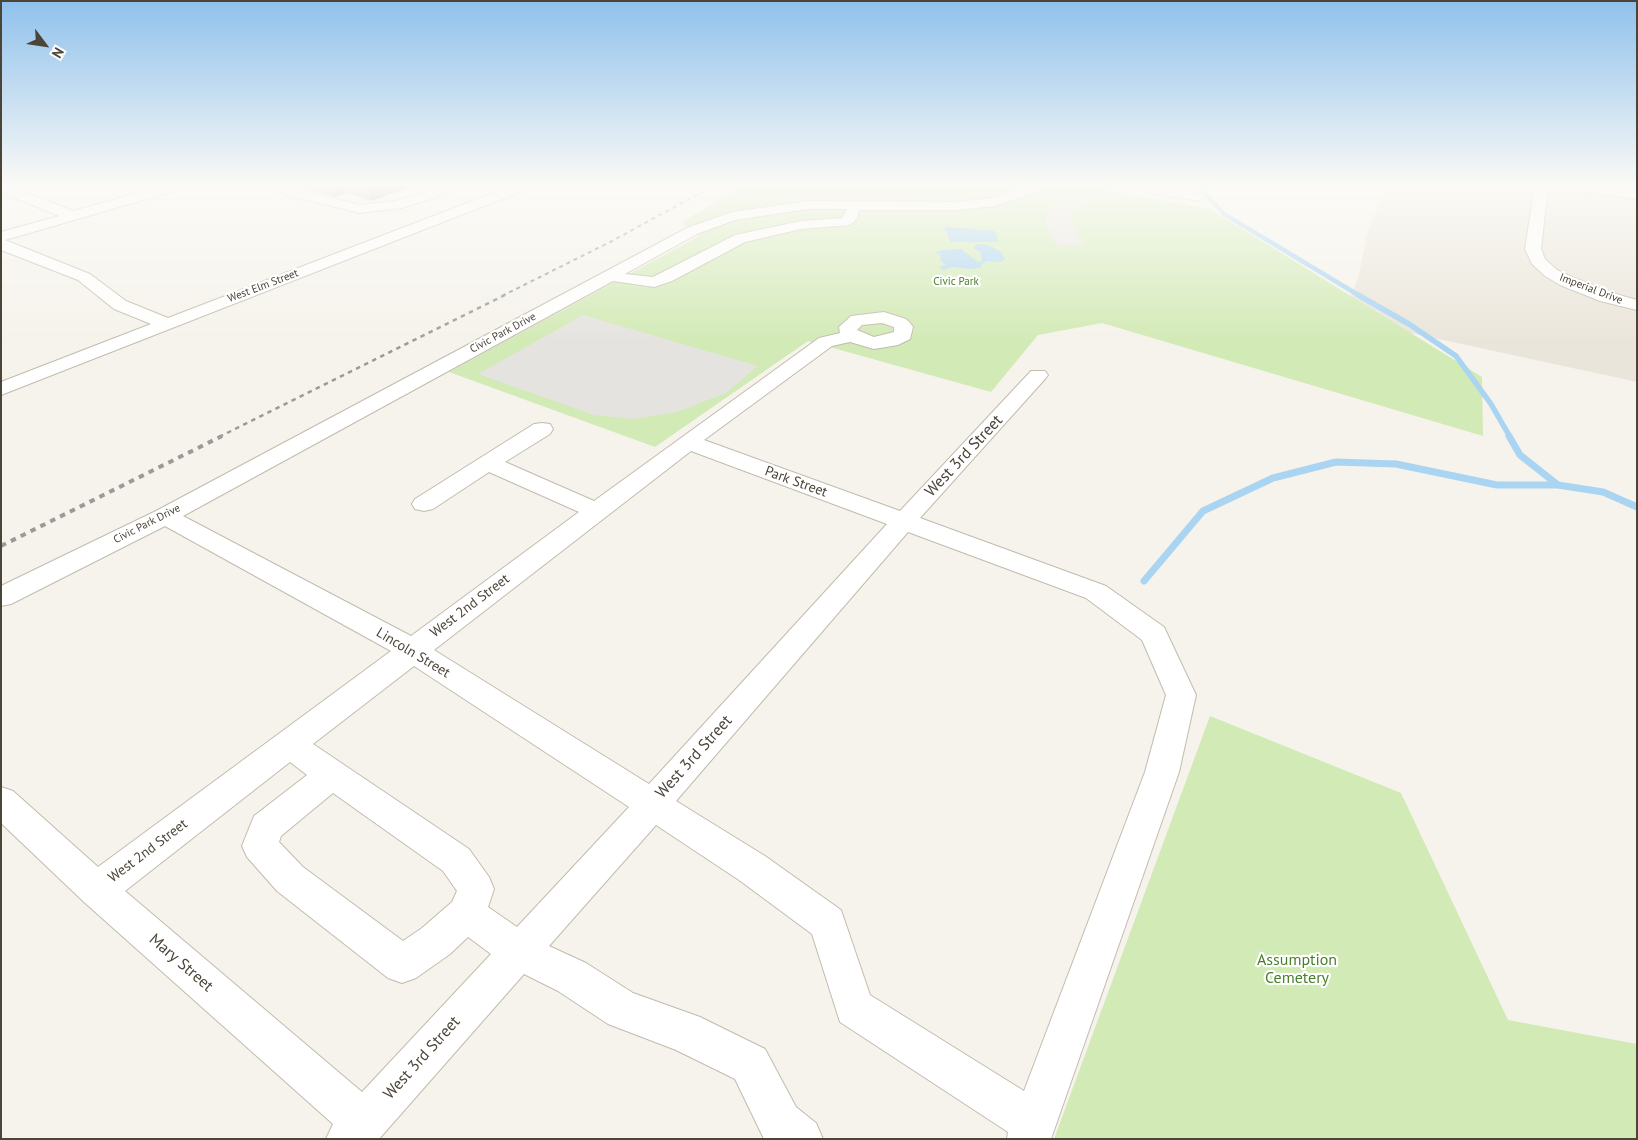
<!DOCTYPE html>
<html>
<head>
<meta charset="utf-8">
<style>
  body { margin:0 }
  #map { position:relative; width:1638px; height:1140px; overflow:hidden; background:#f6f3ec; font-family:"PT Sans",sans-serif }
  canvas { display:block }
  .frame { position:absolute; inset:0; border:2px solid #4b4439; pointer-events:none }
  .north { position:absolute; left:20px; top:20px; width:50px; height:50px; -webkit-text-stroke:4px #fff; paint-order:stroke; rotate:121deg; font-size:14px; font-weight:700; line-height:20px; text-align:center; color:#4b4439 }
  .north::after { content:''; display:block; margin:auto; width:18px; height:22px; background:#4b4439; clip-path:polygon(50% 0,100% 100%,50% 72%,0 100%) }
</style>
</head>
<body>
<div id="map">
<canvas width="1638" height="1140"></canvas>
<div class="frame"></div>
<div class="north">N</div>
</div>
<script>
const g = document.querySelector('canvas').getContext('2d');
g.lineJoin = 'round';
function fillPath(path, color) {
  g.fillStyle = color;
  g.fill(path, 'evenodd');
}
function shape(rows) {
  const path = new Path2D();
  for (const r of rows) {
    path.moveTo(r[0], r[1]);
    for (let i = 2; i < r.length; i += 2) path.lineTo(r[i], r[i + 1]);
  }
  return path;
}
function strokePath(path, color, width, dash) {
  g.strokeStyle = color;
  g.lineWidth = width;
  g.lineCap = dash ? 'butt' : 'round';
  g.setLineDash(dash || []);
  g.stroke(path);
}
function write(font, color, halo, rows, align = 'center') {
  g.font = font + ' "PT Sans",sans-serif';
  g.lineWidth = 4.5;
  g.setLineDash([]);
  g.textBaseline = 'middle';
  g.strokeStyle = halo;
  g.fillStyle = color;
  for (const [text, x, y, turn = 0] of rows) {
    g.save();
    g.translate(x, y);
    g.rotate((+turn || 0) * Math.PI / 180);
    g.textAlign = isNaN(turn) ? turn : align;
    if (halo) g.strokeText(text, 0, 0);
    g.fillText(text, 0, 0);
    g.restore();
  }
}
const residential = shape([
  [1387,185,1637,185,1637,382,1342,318,1359,275,1367,233]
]);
const green = shape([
  [744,185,1017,185,1041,191,1052,185,1082,185,1210,209,1482,377,1483,436,1102,323,1038,335,991,392,808,341,655,447,449,372,699,236,682,222],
  [1210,716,1401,793,1508,1020,1637,1044,1637,1139,1054,1139]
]);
const parking = shape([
  [1062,199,1084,204,1073,213,1071,221,1084,245,1057,246,1045,224,1047,212],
  [583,315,758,366,726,393,677,412,633,419,594,415,478,374]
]);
const water = shape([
  [946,227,995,231,999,242,950,242,947,231,943,231],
  [978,244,988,245,1001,252,1005,259,1001,262,987,261,981,265,982,267,971,269,952,267,943,270,939,267,946,265,940,260,941,255,935,252,944,250,961,249,978,262,982,261,980,252,973,248]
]);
const streamFar2 = shape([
  [1197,185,1224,214,1360,296]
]);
const streamFar1 = shape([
  [1358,295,1409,324,1456,356,1491,404,1510,437]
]);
const stream = shape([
  [1509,436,1520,455,1558,485],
  [1144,581,1203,511,1273,478,1336,462,1396,464,1497,485,1558,485,1603,492,1637,507]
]);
const minor = shape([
  [1,185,7,185,73,211,167,185,186,185,185,188,5,240,90,274,126,301,168,318,514,185,532,185,530,188,1,395,1,382,151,324,114,309,78,280,1,250,1,232,59,216,1,192,1,185],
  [266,185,284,185,360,205,395,201,446,185,466,185,464,188,402,208,360,213,283,194,266,185],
  [1030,185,1045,185,1038,192,994,206,958,210,859,210,857,219,850,225,801,229,745,242,672,281,654,287,613,281,183,516,411,636,579,512,489,472,433,509,424,511,415,509,412,504,415,499,534,424,542,423,550,424,553,429,550,434,505,462,594,501,819,338,840,333,839,327,851,316,884,312,906,319,910,323,913,327,910,339,898,345,874,349,850,342,832,346,704,440,900,511,1031,371,1045,371,1048,375,1045,379,920,518,1106,586,1164,627,1196,695,1179,772,1051,1139,1007,1139,1008,1132,840,1022,812,934,739,880,656,825,549,946,586,963,633,993,700,1017,765,1049,796,1107,816,1123,823,1139,764,1139,735,1079,676,1050,608,1024,558,991,524,974,379,1139,326,1139,333,1124,84,902,1,823,1,787,13,791,98,867,391,651,165,526,11,604,1,606,1,586,156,511,687,228,732,212,808,201,958,202,992,198,1030,185],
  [808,209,847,209,842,218,801,221,735,235,653,277,625,274,697,234,735,220,808,209],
  [882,323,894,327,894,332,874,337,857,330,862,325,882,323],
  [691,451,887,524,649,784,434,650,691,451],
  [908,532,1086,598,1142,640,1166,695,1145,772,1024,1091,870,995,841,910,765,856,676,801,908,532],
  [414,666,629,807,517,927,488,907,494,889,489,877,469,849,313,744,414,666],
  [290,762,307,775,254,816,242,846,247,857,277,891,388,978,402,983,416,978,450,954,468,937,491,954,362,1092,125,891,290,762],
  [333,793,443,871,457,891,452,902,422,928,403,941,303,867,279,842,281,836,333,793],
  [1124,185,1152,185,1198,193,1205,197,1198,201,1131,189,1124,185],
  [1535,185,1548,185,1541,249,1545,259,1557,270,1572,277,1612,293,1637,300,1637,310,1600,301,1560,285,1545,276,1532,264,1525,249,1535,185],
  [1558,185,1592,185,1637,191,1637,199,1565,189,1558,185]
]);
const railFar2 = shape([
  [502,296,612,241,715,185]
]);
const railFar1 = shape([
  [219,437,505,295]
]);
const rail = shape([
  [1,546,222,436]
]);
const wall = shape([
  [303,185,407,185,408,188,371,201,346,193,335,197,304,187]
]);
const shadedWall = shape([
  [331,185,343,185,346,193,335,197],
  [374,185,407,185,408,188,371,201,367,187]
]);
const building = shape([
  [358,185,374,185,367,187,358,185]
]);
const farParknames = [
  ["Civic Park",956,282]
];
const farStreetnames = [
  ["West Elm Street",263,286,-21],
  ["Imperial Drive",1591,289,21],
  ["Civic Park Drive",503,333,-28],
  ["Civic Park Drive",147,524,-27]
];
const streetNames = [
  ["Park Street",796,482,20],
  ["West 2nd Street",470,606,-37],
  ["Lincoln Street",413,653,31],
  ["West 2nd Street",148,851,-37]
];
const nearStreetnames = [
  ["West 3rd Street",964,456,-47],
  ["West 3rd Street",694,757,-48],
  ["Mary Street",181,963,41],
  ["West 3rd Street",422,1058,-48]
];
const nearParknames = [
  ["Assumption",1297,960],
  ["Cemetery",1297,978]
];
fillPath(residential, '#eae5da');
fillPath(green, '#d2eab5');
fillPath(parking, '#e5e3e0');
fillPath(water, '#a9d4f2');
strokePath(streamFar2, '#a9d4f2', 4.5);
strokePath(streamFar1, '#a9d4f2', 5.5);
strokePath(stream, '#a9d4f2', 7);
strokePath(minor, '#c2bbae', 2);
fillPath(minor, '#fff');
strokePath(railFar2, '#9a9a9a', 2, [4, 4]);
strokePath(railFar1, '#9a9a9a', 2.5, [4.5, 4.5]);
strokePath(rail, '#9a9a9a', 4, [5.5, 5.5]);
fillPath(wall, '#bab2a6');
fillPath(shadedWall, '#979187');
fillPath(building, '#d8cfc1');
strokePath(building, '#979187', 1);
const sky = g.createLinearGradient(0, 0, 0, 344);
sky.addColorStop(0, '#8fc1ec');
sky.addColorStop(0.54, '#fbfaf6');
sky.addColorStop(1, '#fbfaf600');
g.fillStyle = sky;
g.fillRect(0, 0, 1638, 344);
write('11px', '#4a7f2a', '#fff', farParknames);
write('11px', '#4b4439', '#fff', farStreetnames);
write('14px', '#4b4439', '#fff', streetNames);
write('16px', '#4b4439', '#fff', nearStreetnames);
write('16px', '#4a7f2a', '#fff', nearParknames);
</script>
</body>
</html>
